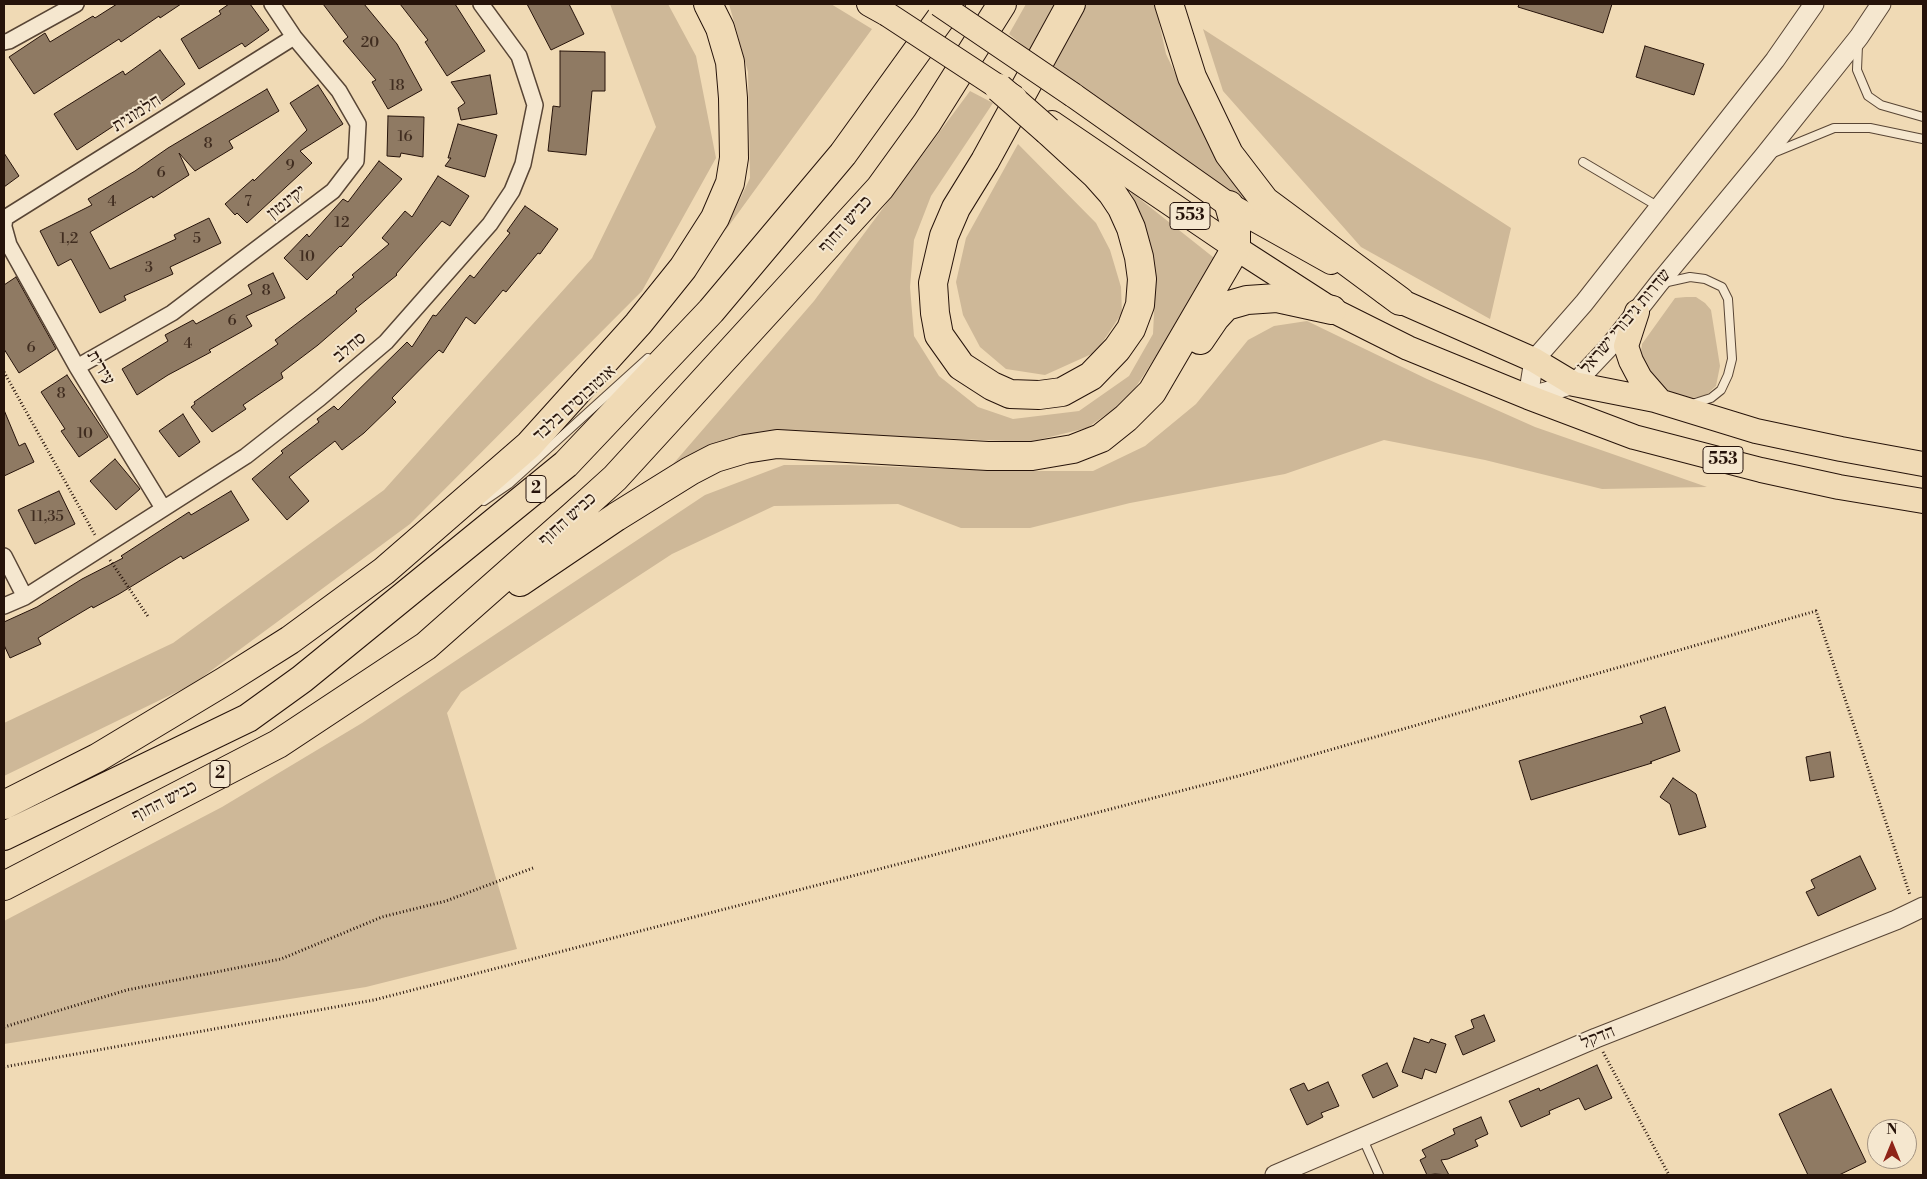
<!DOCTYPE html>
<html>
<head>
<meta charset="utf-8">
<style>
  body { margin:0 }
  #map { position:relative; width:1927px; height:1179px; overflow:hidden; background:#f0dab5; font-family:"Libre Bodoni",serif }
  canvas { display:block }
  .frame { position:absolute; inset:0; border:5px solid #26130a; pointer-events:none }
  .north { position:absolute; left:1867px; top:1119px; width:50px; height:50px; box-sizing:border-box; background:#f5e7cf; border:1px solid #a29280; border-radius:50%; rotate:0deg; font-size:14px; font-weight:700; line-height:20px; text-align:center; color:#26130a }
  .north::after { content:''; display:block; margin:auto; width:18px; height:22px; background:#8f2418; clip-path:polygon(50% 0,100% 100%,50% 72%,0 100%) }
</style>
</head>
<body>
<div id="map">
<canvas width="1927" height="1179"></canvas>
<div class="frame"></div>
<div class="north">N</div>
</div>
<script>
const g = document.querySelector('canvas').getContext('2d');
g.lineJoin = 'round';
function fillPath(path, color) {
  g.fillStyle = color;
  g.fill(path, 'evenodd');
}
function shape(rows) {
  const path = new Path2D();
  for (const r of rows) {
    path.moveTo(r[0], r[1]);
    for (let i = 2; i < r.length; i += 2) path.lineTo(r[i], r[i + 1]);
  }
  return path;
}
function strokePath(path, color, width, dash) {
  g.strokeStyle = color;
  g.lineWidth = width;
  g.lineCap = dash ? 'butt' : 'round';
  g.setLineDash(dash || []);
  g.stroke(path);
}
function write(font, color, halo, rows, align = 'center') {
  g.font = font + ' "Libre Bodoni","Frank Ruhl Libre",serif';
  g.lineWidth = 4;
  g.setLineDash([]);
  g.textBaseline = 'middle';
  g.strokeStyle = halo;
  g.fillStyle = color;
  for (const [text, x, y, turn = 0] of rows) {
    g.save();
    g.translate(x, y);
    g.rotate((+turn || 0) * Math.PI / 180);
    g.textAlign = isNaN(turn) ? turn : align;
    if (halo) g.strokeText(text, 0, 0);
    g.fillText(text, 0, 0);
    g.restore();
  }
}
const green = shape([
  [610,4,668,4,696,56,716,158,642,291,410,524,193,684,4,776,4,723,173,643,384,490,592,258,656,127],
  [729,4,831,4,872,29,725,231,750,178,748,72],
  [1026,4,1057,4,1032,53,1009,34],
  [1082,4,1155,4,1166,54,1204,134,1256,211,1053,68],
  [1203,29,1511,228,1490,319,1361,247,1223,91],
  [970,91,993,103,931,196,914,240,910,287,914,336,939,376,978,407,1013,419,1079,411,1129,376,1153,334,1156,271,1131,192,1218,261,1128,399,1087,428,1029,442,769,431,715,447,667,471,814,301],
  [1018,144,1096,223,1110,250,1121,287,1122,313,1096,352,1045,375,1006,369,980,347,963,315,956,282,966,238],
  [1686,297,1696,297,1705,303,1711,310,1720,366,1716,386,1705,396,1686,399,1663,391,1640,360,1642,344,1675,298],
  [1307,321,1427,379,1535,427,1707,487,1602,489,1485,460,1384,440,1285,474,1130,503,1030,528,961,528,898,504,774,506,672,554,461,692,447,713,517,949,366,987,4,1044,4,921,222,807,362,723,705,495,784,465,849,465,1000,471,1093,471,1145,446,1196,404,1248,340,1274,326]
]);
const building = shape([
  [117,4,181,4,160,18,159,16,121,42,119,39,34,94,9,57,45,33,50,42,93,16,95,18,117,4],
  [229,4,250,4,269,30,245,47,242,43,199,69,181,39,221,14,219,11,229,4],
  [323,4,364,4,397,44,422,90,388,109,372,82,376,80,343,41,348,37,323,4],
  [400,4,455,4,485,51,447,76,425,42,428,40,400,4],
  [527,4,569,4,584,34,551,50,527,4],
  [1519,4,1612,4,1603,33,1518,7,1519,4],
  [1645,46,1704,64,1694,95,1636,77,1645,46],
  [160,50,185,84,159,103,156,98,77,150,54,114,123,71,125,75,160,50],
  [560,51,605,52,605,91,592,91,586,155,548,151,553,106,560,107,560,51],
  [490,75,497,114,461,120,458,108,465,103,451,82,490,75],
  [318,85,343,124,300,151,312,163,247,223,237,213,235,215,225,204,253,179,254,181,307,130,290,103,318,85],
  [267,89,279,111,229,141,233,148,195,171,179,153,189,175,153,198,152,196,90,232,110,269,176,239,174,235,209,218,221,243,170,267,173,274,124,296,126,300,100,313,71,259,58,266,40,231,92,205,88,199,135,171,168,148,267,89],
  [388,116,424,117,423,157,401,153,400,157,387,156,388,116],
  [458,124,497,135,485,177,445,166,451,158,448,158,458,124],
  [4,153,19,176,4,187,4,153],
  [379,161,402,179,341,247,340,246,307,280,284,258,307,234,309,237,343,199,348,202,379,161],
  [438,176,469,196,450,226,442,221,396,274,397,275,355,309,357,311,318,345,281,373,283,378,243,405,246,409,212,432,191,407,195,404,194,402,278,344,275,340,337,293,336,292,354,277,352,275,389,244,382,238,405,211,412,217,438,176],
  [525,206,558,229,540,254,538,253,506,292,503,290,475,324,466,317,443,353,439,350,392,398,396,402,364,433,342,450,335,441,289,477,309,501,287,520,252,479,283,453,281,451,319,422,317,419,334,406,338,410,407,342,412,347,433,315,436,316,470,275,474,278,510,233,507,231,525,206],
  [273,273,285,298,246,316,252,326,209,350,211,352,168,375,137,395,122,369,168,341,165,335,193,320,196,324,252,294,248,285,273,273],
  [16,277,56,349,19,373,4,349,4,285,16,277],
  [67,375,108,437,79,457,61,431,65,429,41,392,67,375],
  [4,410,19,446,25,443,34,462,4,476,4,410],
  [183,414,200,442,179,457,159,431,183,414],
  [115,459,140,489,116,510,90,481,115,459],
  [59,491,75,524,35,544,18,510,59,491],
  [231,491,249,520,183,559,181,556,119,594,93,608,92,606,38,638,41,644,10,658,4,645,4,622,37,607,82,579,123,558,121,556,189,512,191,515,231,491],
  [1665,707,1680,751,1650,762,1652,763,1531,800,1519,761,1643,723,1640,716,1665,707],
  [1830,752,1834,777,1810,781,1806,757,1830,752],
  [1673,778,1696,794,1706,827,1679,835,1670,804,1660,797,1673,778],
  [1860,856,1876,889,1818,916,1806,892,1815,888,1811,880,1860,856],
  [1484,1015,1495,1041,1463,1055,1455,1036,1474,1028,1471,1020,1484,1015],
  [1414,1038,1429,1043,1431,1039,1446,1044,1436,1073,1425,1069,1422,1079,1402,1072,1414,1038],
  [1387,1063,1398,1086,1373,1098,1362,1075,1387,1063],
  [1597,1065,1612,1098,1585,1110,1579,1098,1549,1111,1550,1114,1521,1127,1509,1101,1539,1088,1540,1091,1597,1065],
  [1328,1082,1339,1106,1321,1113,1323,1117,1307,1125,1290,1089,1304,1083,1308,1091,1328,1082],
  [1831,1089,1866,1162,1839,1175,1808,1175,1779,1114,1831,1089],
  [1481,1117,1488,1134,1475,1140,1478,1146,1448,1159,1441,1160,1449,1175,1435,1174,1427,1175,1420,1160,1426,1157,1422,1150,1455,1134,1453,1129,1481,1117]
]);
const path = shape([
  [4,372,95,535],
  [110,560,149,618],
  [4,1027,127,990,281,959,382,917,446,901,533,868],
  [1603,1052,1669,1175],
  [4,1067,374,1000,1242,775,1816,611,1910,895]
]);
const service = shape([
  [1858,45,1857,70,1868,96,1881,105,1923,117],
  [1773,153,1834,128,1870,128,1923,139],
  [1583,162,1659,207],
  [1663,283,1690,277,1705,279,1722,287,1728,299,1732,359,1728,375,1721,390,1711,398,1692,404],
  [484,501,509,484,648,358],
  [1363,1139,1379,1175]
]);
const minor = shape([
  [4,42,9,41,76,4],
  [4,225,5,218,294,37],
  [4,227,9,245,77,367,163,508],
  [77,367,172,313,333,191,356,161,358,124,339,91,294,37,272,4],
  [4,556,25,597],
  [4,606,25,597,246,456,320,398,386,342,490,224,512,191,523,164,535,105,519,56,481,4]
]);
const tertiary = shape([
  [1814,4,1775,60,1584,303,1534,360,1528,397,1574,384,1609,347,1659,283,1764,156,1859,37,1881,4],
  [1275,1175,1596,1038,1896,920,1923,907]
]);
const primary = shape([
  [869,4,887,14],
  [1073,95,1229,205,1331,262],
  [1052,123,1236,248,1332,310,1408,348,1528,397,1634,437,1761,470,1839,487,1923,501],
  [1385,292,1400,301,1534,360,1574,384,1655,400,1756,431,1841,449,1923,464],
  [1637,312,1626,346,1631,361,1640,378,1660,401]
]);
const motorway = shape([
  [1169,4,1192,77,1229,154,1265,201,1400,301],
  [1048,131,1096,175,1112,193,1122,208,1131,228,1139,257,1142,279,1140,305,1131,329,1117,349,1091,376,1062,392,1039,395,1010,394,992,386,961,366,939,335,935,313,933,283,944,236,956,208,985,161,1071,4],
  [1200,340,1215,318,1226,306,1247,300,1277,298,1332,310],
  [520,582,616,517,690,471,715,458,745,449,777,444,988,456,1032,456,1073,449,1101,438,1126,418,1152,392,1236,248,1236,230,1229,205],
  [4,805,97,758,225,681,290,640,384,571,529,445,638,324,683,268,715,218,730,183,734,158,733,98,730,62,720,28,708,4],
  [4,836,248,718,302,679,566,464,711,311,843,154,951,4],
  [4,886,278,744,426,646,573,516,615,478,880,188,927,123,1002,4]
]);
const primaryBridge = shape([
  [939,4,1073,95],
  [887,14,1015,98]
]);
const motorwayBridge = shape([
  [999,88,1048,131]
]);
const numberNames = [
  ["20",370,43],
  ["18",397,86],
  ["16",405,137],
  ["8",208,144],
  ["9",290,166],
  ["6",161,173],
  ["4",112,202],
  ["7",248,202],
  ["12",342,223],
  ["1,2",69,239],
  ["5",197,239],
  ["10",307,257],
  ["3",149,268],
  ["8",266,291],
  ["6",232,321],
  ["4",188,344],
  ["6",31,348],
  ["8",61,394],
  ["10",85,434],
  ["11,35",47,517]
];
const shields = [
  [1190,216,40],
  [1723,460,40],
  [536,489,20],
  [220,774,20]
];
const shieldNames = [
  ["553",1190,216],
  ["553",1723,460],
  ["2",536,489],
  ["2",220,774]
];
const streetNames = [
  ["חלמונית",137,114,-32],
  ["יקינטון",287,203,-38],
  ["כביש החוף",846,225,-48],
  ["שדרות גיבורי ישראל",1626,322,-50],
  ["סחלב",350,348,-40],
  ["עירית",100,368,59],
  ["אוטובוסים בלבד",575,404,-42],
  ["כביש החוף",568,520,-42],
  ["כביש החוף",165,802,-27],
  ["הדקל",1598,1038,-22]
];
fillPath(green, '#ceb898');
fillPath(building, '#8f7a63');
strokePath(building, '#26130a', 1);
strokePath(service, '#584535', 10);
strokePath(minor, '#584535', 18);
strokePath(tertiary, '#584535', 21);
strokePath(primary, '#26130a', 26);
strokePath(motorway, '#26130a', 30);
strokePath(path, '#26130a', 3, [1, 2.5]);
strokePath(service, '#f5e7cf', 8);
strokePath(minor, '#f5e7cf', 15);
strokePath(tertiary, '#f5e7cf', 19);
strokePath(primary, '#f0dab5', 24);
strokePath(motorway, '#f0dab5', 28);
strokePath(primaryBridge, '#26130a', 26, []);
strokePath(motorwayBridge, '#26130a', 30, []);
strokePath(primaryBridge, '#f0dab5', 24);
strokePath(motorwayBridge, '#f0dab5', 28);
write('15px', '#402d20', null, numberNames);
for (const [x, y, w] of shields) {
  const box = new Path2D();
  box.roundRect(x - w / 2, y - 13.5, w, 27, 4);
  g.fillStyle = '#f5e7cf';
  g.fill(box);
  strokePath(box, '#26130a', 1);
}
write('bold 16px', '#26130a', null, shieldNames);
write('18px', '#26130a', '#f5e7cf', streetNames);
</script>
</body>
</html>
